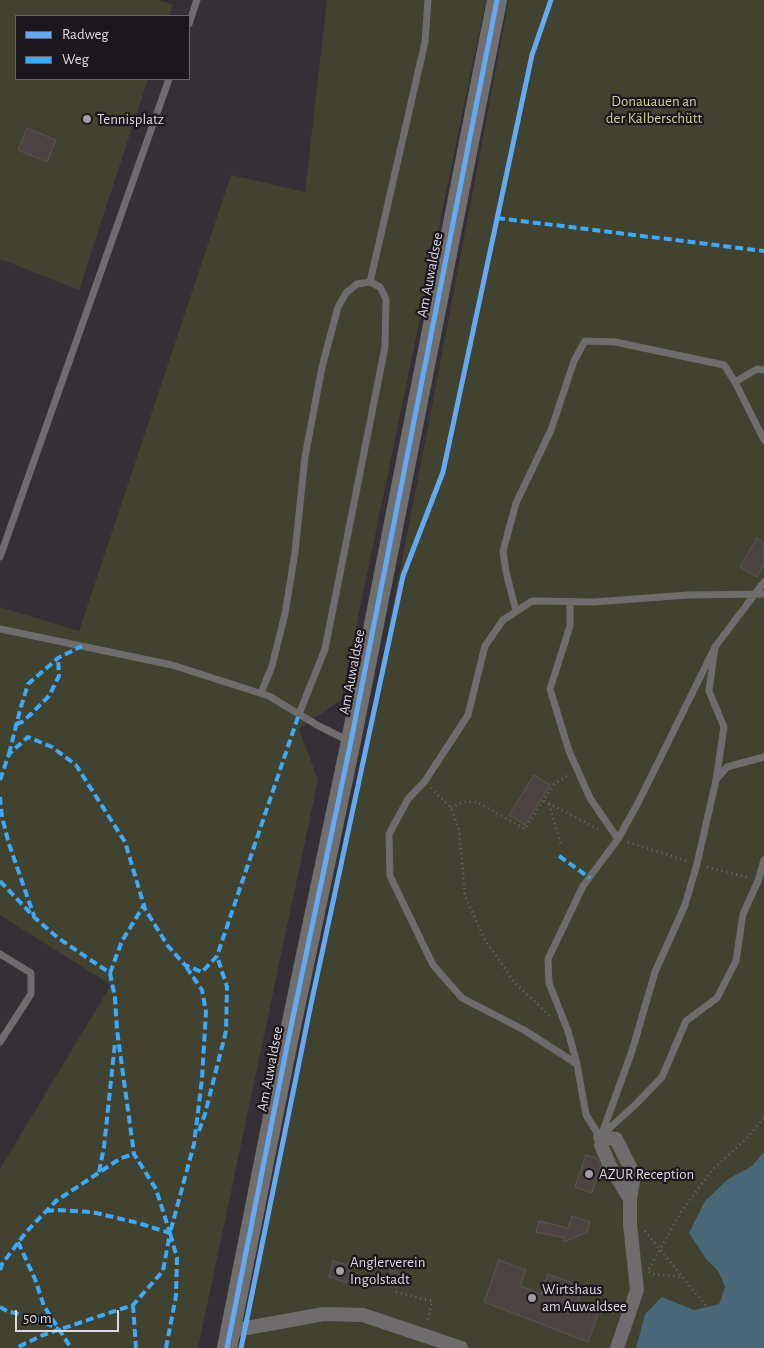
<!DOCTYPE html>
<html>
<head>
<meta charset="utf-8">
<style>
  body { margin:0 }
  #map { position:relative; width:764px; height:1348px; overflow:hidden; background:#353036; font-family:"Alegreya Sans",sans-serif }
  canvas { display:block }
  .legend { position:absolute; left:15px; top:15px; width:175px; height:65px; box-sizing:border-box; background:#1c171d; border:1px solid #6a646b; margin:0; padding:6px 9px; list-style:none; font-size:15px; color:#ded8df }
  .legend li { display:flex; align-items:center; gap:10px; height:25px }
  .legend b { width:25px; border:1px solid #6a646b }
  .scale { position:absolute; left:15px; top:1310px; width:104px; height:22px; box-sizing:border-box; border:2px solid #ded8df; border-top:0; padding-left:6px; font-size:15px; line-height:18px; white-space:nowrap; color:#ded8df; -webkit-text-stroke:4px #1c171d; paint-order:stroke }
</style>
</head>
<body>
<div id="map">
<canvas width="764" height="1348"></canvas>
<ul class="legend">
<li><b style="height:6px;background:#66a8f1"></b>Radweg</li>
<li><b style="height:6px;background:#3fa9f5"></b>Weg</li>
</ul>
<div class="scale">50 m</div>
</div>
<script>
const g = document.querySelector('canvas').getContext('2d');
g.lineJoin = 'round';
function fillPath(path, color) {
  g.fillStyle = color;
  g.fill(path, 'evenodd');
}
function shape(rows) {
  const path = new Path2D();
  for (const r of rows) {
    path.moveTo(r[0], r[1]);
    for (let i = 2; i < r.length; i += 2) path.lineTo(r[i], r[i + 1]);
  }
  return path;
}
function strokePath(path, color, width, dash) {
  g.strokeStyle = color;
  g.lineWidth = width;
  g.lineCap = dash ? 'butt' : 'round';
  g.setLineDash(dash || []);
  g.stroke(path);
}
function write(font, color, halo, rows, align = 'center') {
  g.font = font + ' "Alegreya Sans",sans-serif';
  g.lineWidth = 4.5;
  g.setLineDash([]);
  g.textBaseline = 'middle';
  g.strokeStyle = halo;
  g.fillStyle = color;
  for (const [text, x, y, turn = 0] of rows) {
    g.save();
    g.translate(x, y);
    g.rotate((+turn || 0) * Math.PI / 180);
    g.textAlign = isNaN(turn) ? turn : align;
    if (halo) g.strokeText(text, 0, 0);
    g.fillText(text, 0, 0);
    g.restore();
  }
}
const green = shape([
  [0,0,159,0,173,5,169,16,16,16,16,79,148,79,79,290,0,259],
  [327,0,486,0,341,700,299,729,318,780,198,1348,0,1348,0,1169,111,985,0,915,0,607,79,631,231,175,305,192],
  [509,0,764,0,764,1152,752,1166,728,1179,707,1260,718,1271,725,1288,719,1305,694,1310,662,1297,645,1314,636,1348,242,1348,327,941,428,427]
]);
const water = shape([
  [764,1152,764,1348,636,1348,645,1314,662,1297,694,1310,719,1304,725,1287,718,1271,707,1260,689,1233,705,1201,728,1179,752,1166]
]);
const building = shape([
  [27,128,56,140,47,162,18,150,27,128],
  [757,538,764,543,764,564,757,577,740,567,757,538],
  [534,775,550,785,525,825,509,815,534,775],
  [586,1155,597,1158,601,1166,592,1193,575,1187,586,1155],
  [572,1216,590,1222,587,1232,564,1242,565,1238,536,1232,539,1221,568,1228,572,1216],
  [499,1260,526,1270,520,1286,541,1294,548,1274,583,1287,578,1301,600,1309,588,1342,484,1302,499,1260],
  [333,1261,351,1266,347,1283,329,1277,333,1261],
  [391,1270,402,1274,397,1288,386,1284,391,1270]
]);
const path = shape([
  [431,788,451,808,459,830,465,896,485,940,515,983,550,1016],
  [544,801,598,829],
  [549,804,561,845],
  [451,808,464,802,477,802,525,829,554,784,570,774],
  [628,842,687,861],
  [707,867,750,878],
  [645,1231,715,1317],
  [649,1269,681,1212,712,1170,743,1142,764,1118],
  [649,1272,652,1274,681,1277],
  [396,1292,432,1301,427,1323]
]);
const lane = shape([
  [189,24,197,0],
  [735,382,757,369,764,370],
  [0,557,169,79],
  [570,602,570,626,550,689,569,751,590,798,618,839],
  [516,611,506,572,503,551,516,503,551,430,574,361,585,341,615,342,724,365,735,382,764,440],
  [0,629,172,665,269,696,317,725,349,741],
  [261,693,272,666,285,614,295,552,305,457,322,367,338,307,346,293,357,284,370,282],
  [299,714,325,649,385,347,386,299,380,287,370,282,425,42,428,0],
  [716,780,724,727,709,691,715,647,764,582],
  [0,954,31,973,31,994,0,1042],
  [577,1064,568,1031,549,983,548,959,583,886,618,839,639,801,715,647],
  [602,1135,636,1104,662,1077,686,1021,717,998,736,961,743,914,758,881,764,860],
  [600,1137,586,1115,577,1064,524,1030,462,998,433,965,390,876,389,834,408,799,425,781,468,715,485,646,503,620,532,601,594,602,688,595,764,594],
  [600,1139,632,1051,655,972,685,905,697,864,716,780,727,767,764,757]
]);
const street = shape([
  [600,1137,616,1139,634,1175,630,1199,630,1224,637,1290,617,1348],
  [601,1145,610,1166,630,1199],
  [230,1331,324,1314,363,1315,461,1348]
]);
const secondary = shape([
  [227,1348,289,1036,351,741,497,0]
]);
const quiet = shape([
  [497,218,764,251],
  [16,724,22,722,30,715,49,696,59,676,58,658],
  [9,754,20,710,28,684,58,658,82,646],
  [0,780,9,754,28,737,52,747,76,765,125,842,145,909,168,946,185,965,202,972,217,956,299,714],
  [0,797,2,817,9,844,34,916],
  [559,856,590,878],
  [0,881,35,918,58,938,110,973,115,998,117,1030,134,1154,156,1189,170,1233,163,1271,133,1305,43,1335,16,1348],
  [110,973,122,941,144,905],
  [199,1131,205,1114,226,1031,227,987,217,956],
  [99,1172,104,1147,115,1043],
  [46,1211,58,1210,92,1212,138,1223,170,1233],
  [18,1242,35,1279,44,1306,71,1348],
  [0,1270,2,1264,27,1231,56,1201,121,1158,134,1154],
  [133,1305,136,1348],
  [0,1307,7,1311,38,1319,58,1329],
  [166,1348,176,1296,177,1258,170,1233,194,1144,202,1079,206,1012,202,990,185,965]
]);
const cycleway = shape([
  [227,1348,289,1036,351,741,497,0],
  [241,1348,310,1009,403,576,443,472,532,55,551,0]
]);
const markers = [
  [87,119,5,"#a39da4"],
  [589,1174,5,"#a39da4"],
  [340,1271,5,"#a39da4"],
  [532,1298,5,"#a39da4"]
];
const parkNames = [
  ["Donauauen an",654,101],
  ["der Kälberschütt",654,118]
];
const poiNames = [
  ["Tennisplatz",97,119],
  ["AZUR Reception",599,1174],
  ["Anglerverein",350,1262],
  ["Ingolstadt",350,1279],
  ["Wirtshaus",542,1289],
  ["am Auwaldsee",542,1306]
];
const streetNames = [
  ["Am Auwaldsee",430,275,-79],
  ["Am Auwaldsee",352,672,-79],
  ["Am Auwaldsee",270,1069,-79]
];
fillPath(green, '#414230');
fillPath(water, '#486877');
fillPath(building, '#4c4443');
strokePath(building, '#5b5556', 1);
strokePath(path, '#6c696b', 2.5, [1, 4]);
strokePath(lane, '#6e6c6c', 7);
strokePath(street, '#6e6c6c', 14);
strokePath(secondary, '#716e6e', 20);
strokePath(quiet, '#3fa9f5', 4, [8, 4]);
strokePath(cycleway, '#66a8f1', 5);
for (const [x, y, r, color] of markers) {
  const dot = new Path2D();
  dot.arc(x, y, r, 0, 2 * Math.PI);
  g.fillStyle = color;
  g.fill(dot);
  strokePath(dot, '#1c171d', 2);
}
write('15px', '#cbd197', '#1c171d', parkNames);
write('15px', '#ded8df', '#1c171d', poiNames, 'left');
write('15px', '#ded8df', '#1c171d', streetNames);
</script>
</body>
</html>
